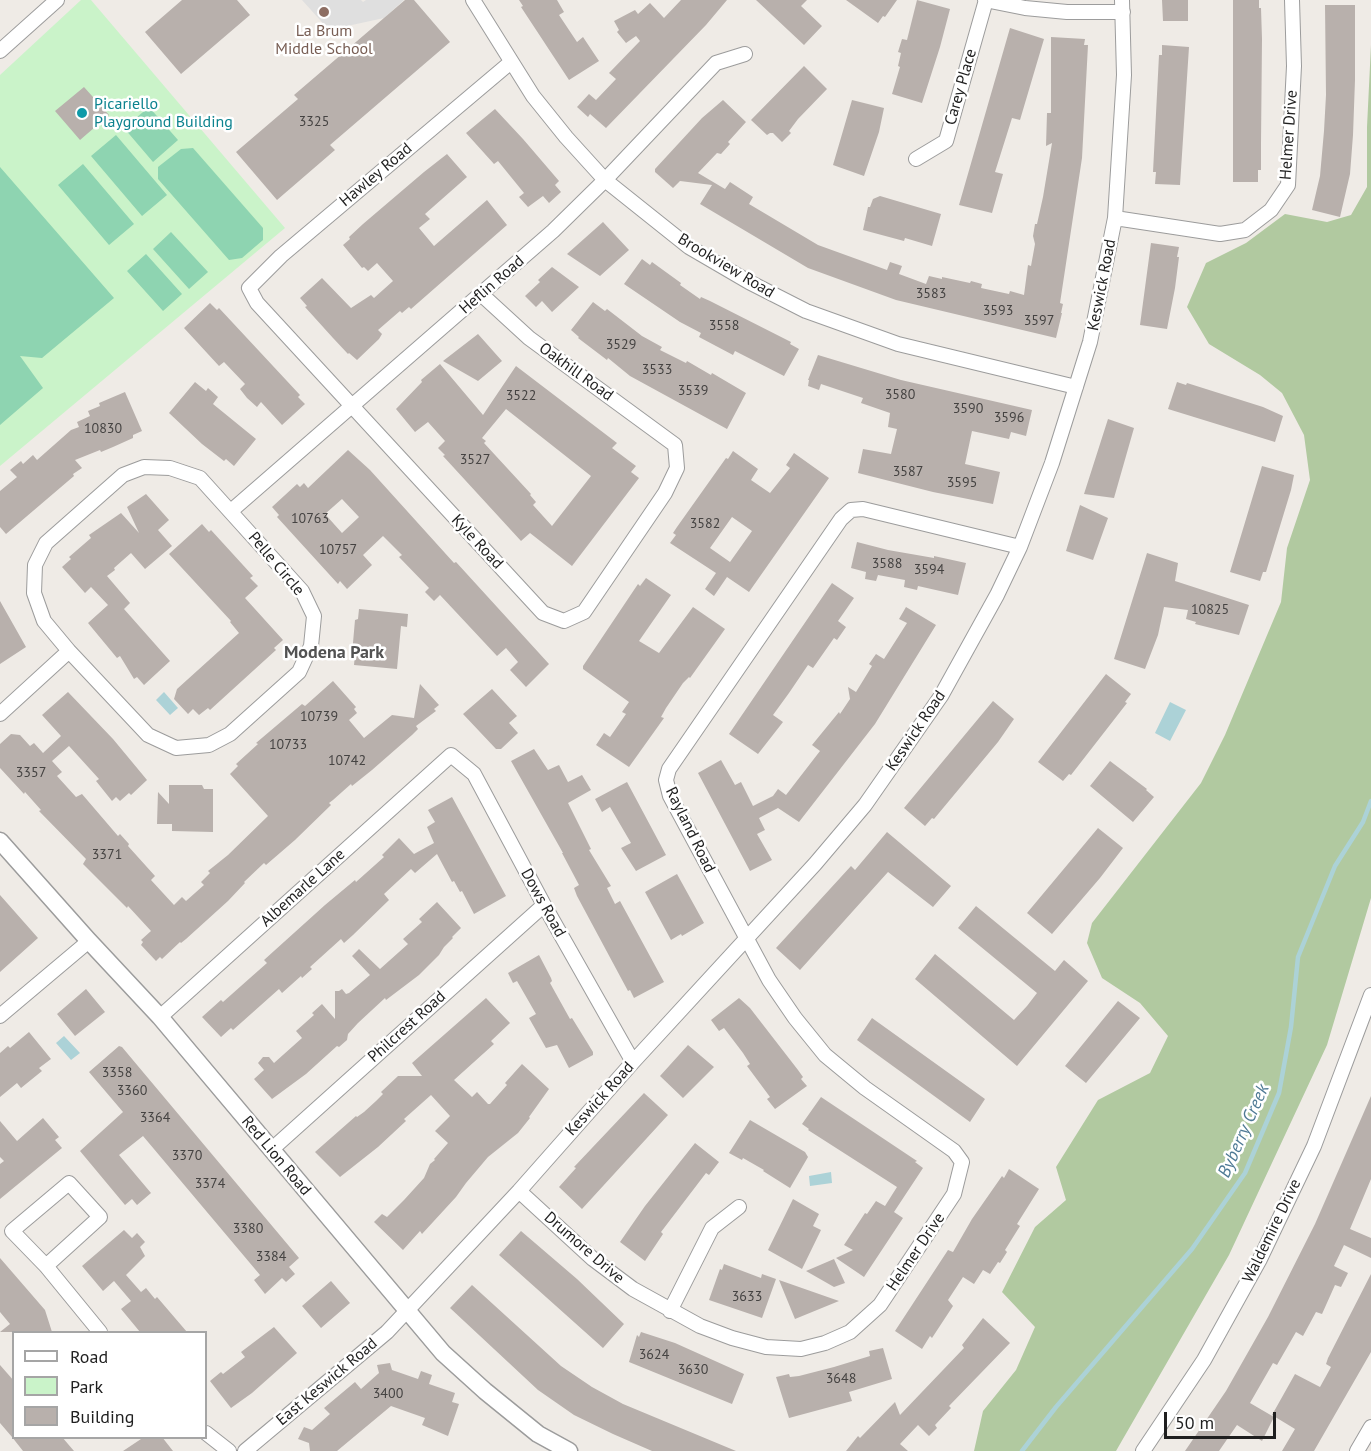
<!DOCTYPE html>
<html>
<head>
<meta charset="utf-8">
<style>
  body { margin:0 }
  #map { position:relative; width:1371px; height:1451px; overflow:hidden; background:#efebe6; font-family:"PT Sans",sans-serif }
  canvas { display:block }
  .legend { position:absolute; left:12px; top:1331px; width:195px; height:108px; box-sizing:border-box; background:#fff; border:2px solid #a5a5a5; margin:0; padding:8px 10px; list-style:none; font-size:18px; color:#1f1f1f }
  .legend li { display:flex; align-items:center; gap:12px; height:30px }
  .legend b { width:30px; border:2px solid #a5a5a5 }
  .scale { position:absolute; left:1164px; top:1412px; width:112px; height:27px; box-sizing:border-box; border:3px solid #1f1f1f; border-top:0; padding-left:8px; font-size:18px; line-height:21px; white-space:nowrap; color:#1f1f1f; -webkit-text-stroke:4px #fff; paint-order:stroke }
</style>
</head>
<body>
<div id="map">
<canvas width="1371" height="1451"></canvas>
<ul class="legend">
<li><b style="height:8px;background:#fff"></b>Road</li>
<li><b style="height:16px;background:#caf3c9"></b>Park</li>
<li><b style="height:16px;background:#b8b0ac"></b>Building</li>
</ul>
<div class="scale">50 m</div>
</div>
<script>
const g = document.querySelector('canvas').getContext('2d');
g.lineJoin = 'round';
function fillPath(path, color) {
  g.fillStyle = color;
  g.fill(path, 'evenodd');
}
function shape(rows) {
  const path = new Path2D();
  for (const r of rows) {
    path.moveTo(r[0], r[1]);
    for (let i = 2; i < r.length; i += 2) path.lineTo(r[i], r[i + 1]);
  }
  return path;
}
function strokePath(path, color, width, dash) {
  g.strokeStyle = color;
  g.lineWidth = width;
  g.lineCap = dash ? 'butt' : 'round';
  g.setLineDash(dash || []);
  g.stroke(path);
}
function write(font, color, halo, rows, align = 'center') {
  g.font = font + ' "PT Sans",sans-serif';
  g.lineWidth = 5;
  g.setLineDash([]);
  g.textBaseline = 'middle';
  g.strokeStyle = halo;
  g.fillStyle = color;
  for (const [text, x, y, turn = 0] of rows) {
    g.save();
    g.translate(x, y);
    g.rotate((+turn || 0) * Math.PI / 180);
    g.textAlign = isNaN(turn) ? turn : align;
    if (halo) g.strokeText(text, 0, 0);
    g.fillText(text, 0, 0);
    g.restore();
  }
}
const forest = shape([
  [1371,45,1371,898,1327,1045,1229,1255,1116,1451,974,1451,983,1411,1016,1370,1035,1327,1002,1292,1035,1227,1066,1200,1056,1167,1098,1100,1150,1073,1168,1036,1140,1003,1102,978,1087,943,1092,923,1201,783,1225,735,1281,602,1287,548,1310,480,1304,435,1282,393,1260,375,1209,344,1187,307,1206,263,1246,243,1285,214,1327,222,1351,215,1367,187,1367,127]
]);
const park = shape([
  [81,0,91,0,285,228,0,466,0,75]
]);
const pitch = shape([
  [149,107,178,140,153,162,124,128],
  [116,135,167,195,142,216,91,156],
  [193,148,263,228,263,240,242,258,229,260,158,179,158,167,181,149],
  [83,164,134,224,109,245,58,185],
  [0,167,114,298,42,358,20,356,43,388,0,425],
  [171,232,208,272,189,289,153,249],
  [146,254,182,294,163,311,127,271]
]);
const parking = shape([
  [302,0,361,0,363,2,366,0,404,0,384,18,329,30]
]);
const water = shape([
  [164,692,178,708,170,715,156,700],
  [1170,702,1186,710,1170,741,1155,733],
  [64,1036,80,1053,71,1060,56,1043],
  [831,1172,832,1183,810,1186,809,1176]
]);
const stream = shape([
  [1022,1451,1056,1407,1192,1249,1245,1173,1279,1093,1291,1027,1298,957,1335,866,1363,822,1371,801]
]);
const building = shape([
  [182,0,237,0,250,15,181,74,145,32],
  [405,0,414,0,450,42,330,145,335,150,277,200,236,152,298,99,294,95],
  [519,0,557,0,564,12,559,15,577,42,583,37,599,61,569,80,521,7,523,6],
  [681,0,727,0,706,25,606,128,590,114,588,117,577,107,589,94,596,100,616,79,609,73,640,41,636,36,626,43,617,32,619,30,614,21,635,10,638,14,650,3,664,18],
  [756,0,807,0,801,6,822,26,804,45],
  [846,0,897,0,885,17,883,16,878,23],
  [917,0,950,9,940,47,922,103,892,94,900,67,898,66,901,53,898,52,902,39,907,40],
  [1162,0,1188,0,1188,21,1163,21],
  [1233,0,1259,0,1259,8,1261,8,1262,39,1261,143,1261,170,1258,170,1258,182,1233,182],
  [1325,5,1355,5,1355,80,1353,135,1350,174,1340,217,1312,210,1320,176,1324,131,1326,95],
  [1010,28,1044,39,1020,120,1012,118,995,172,1003,174,992,213,959,205],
  [1051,37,1085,39,1084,45,1088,45,1082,158,1060,303,1063,304,1061,313,1062,313,1056,338,896,300,808,268,700,204,712,185,680,181,673,188,655,172,655,169,702,118,723,100,746,122,728,142,730,144,721,154,717,153,698,173,725,189,730,182,753,197,749,204,818,245,887,270,890,262,902,266,899,274,926,284,929,276,942,279,942,277,970,283,971,281,982,284,981,288,1009,294,1010,291,1024,295,1028,265,1031,266,1035,244,1033,236,1035,224,1037,224,1043,197,1052,143,1046,146,1047,113,1051,113],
  [1162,45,1189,47,1180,185,1155,184,1156,172,1153,172,1159,55,1162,55],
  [804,66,827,89,798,119,789,131,791,133,782,142,773,133,770,133,767,135,751,120],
  [84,87,109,115,80,140,55,111],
  [852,100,884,108,879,132,864,176,833,165],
  [495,109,523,139,559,181,555,185,561,192,549,203,543,196,528,207,519,197,524,193,498,161,494,164,466,133],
  [447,154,467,177,425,214,430,219,419,228,434,246,487,200,507,225,411,309,409,307,402,313,400,311,378,330,382,334,379,339,357,360,349,353,348,354,333,338,305,307,307,306,300,298,322,278,351,308,371,295,374,298,393,281,377,263,368,271,364,267,362,268,343,245,350,239,349,237,363,224,424,172],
  [880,196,941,214,932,246,905,238,904,241,863,230,868,207,870,207,873,199],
  [603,222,629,250,600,276,567,254],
  [1151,243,1179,247,1177,257,1179,257,1175,288,1167,329,1140,325],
  [642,259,650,265,652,262,681,283,680,285,700,299,701,297,710,301,791,342,790,344,799,349,784,376,735,351,733,355,699,337,701,333,680,322,624,284],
  [552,267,579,287,552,312,542,301,536,307,525,296,540,282,538,280],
  [593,302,605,311,607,309,642,336,662,347,660,350,686,363,687,361,711,375,712,373,746,393,727,429,630,376,608,358,607,360,578,338,579,337,571,330],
  [210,303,217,310,219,308,300,395,298,397,305,404,282,425,261,402,257,407,247,398,240,389,245,384,224,362,219,366,184,328],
  [478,334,502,361,478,381,443,361],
  [818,355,901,380,1032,410,1026,436,1011,432,1009,439,972,431,965,464,1000,472,993,504,933,492,858,473,863,449,891,454,897,429,888,427,890,413,861,403,863,398,821,384,819,390,808,386,809,380,808,380],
  [440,364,483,415,516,366,617,443,612,448,636,466,631,472,639,478,572,566,530,533,521,541,443,456,445,455,438,448,445,441,428,422,415,432,396,409,422,382,421,380],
  [506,409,591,476,552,526,533,505,536,502,530,495,531,494,484,443,486,441,482,438],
  [195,382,206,391,208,388,218,397,213,404,256,439,234,466,226,459,224,461,202,444,169,413],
  [1177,382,1186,385,1187,383,1263,407,1283,416,1275,442,1168,409],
  [125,392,142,431,133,435,133,438,113,447,101,452,100,450,75,460,82,468,73,474,74,476,6,534,0,527,0,491,17,477,10,470,21,461,23,464,33,455,37,460,71,430,79,427,77,422,90,416,88,411,100,406,99,403],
  [1108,419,1134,428,1114,498,1084,494],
  [348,450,370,470,454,563,456,562,549,664,526,687,510,670,518,662,506,648,497,656,440,595,434,601,425,592,429,588,399,557,402,555,383,536,363,555,372,565,347,589,340,581,338,584,277,517,279,515,272,507,297,484,300,487,304,483,308,488],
  [342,499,359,517,342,533,325,514],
  [733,451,758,469,751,480,770,493,790,468,786,465,794,453,829,478,749,592,727,577,714,596,705,589,716,573,670,543,676,535,673,533,677,527,726,458,728,459],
  [732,517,752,531,730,562,710,548],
  [1262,466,1294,475,1291,490,1266,572,1263,572,1260,581,1230,572],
  [146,494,169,520,158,530,172,546,145,569,131,553,114,568,115,570,107,576,130,603,124,609,170,661,144,685,137,677,134,679,120,656,117,658,88,623,108,605,91,587,85,593,62,567,71,559,69,557,91,538,89,535,121,513,139,533,127,507],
  [1080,505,1108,518,1093,560,1066,551],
  [202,524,209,532,211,530,253,576,250,578,258,586,245,598,283,640,274,648,276,650,210,710,208,708,199,715,193,709,188,714,174,699,177,689,239,633,230,622,231,621,169,554],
  [857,542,888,550,934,558,934,556,966,563,958,595,918,586,917,590,904,587,905,580,878,575,876,581,865,579,866,572,851,568],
  [1147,553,1178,563,1175,581,1249,605,1239,635,1195,624,1196,622,1186,619,1188,610,1164,607,1158,635,1145,669,1114,659],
  [646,578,671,595,639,641,659,653,693,607,725,629,690,678,689,677,683,683,666,708,661,717,664,718,629,767,596,745,604,733,610,737,626,714,622,712,629,702,583,669,583,666,638,584,640,586],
  [832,583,854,598,838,621,846,627,837,640,834,638,813,668,808,665,789,693,773,715,783,722,758,754,729,734],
  [0,601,26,647,0,664],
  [906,607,936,625,875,724,799,822,778,808,759,818,765,830,757,834,772,860,750,871,698,773,721,760,735,785,741,782,753,806,773,796,778,789,786,795,820,751,812,745,839,712,840,714,850,699,848,687,856,692,872,666,869,664,876,654,884,659,907,623,899,619],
  [359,609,408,614,407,627,401,626,397,669,354,665,355,654,352,654,355,620,358,619],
  [1106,674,1131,694,1125,702,1127,703,1071,775,1069,774,1063,781,1038,762],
  [333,681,356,707,354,709,357,713,349,720,364,738,392,715,414,718,420,684,439,705,434,709,436,711,416,726,418,729,412,735,372,770,352,786,351,784,333,800,329,803,331,805,295,840,266,865,264,863,244,882,245,883,228,901,186,939,181,943,180,942,162,959,160,957,156,961,141,945,143,942,141,940,151,931,128,906,127,908,83,864,86,859,39,811,41,810,25,792,24,794,0,768,0,744,11,734,20,735,30,746,34,743,43,753,61,736,42,715,68,692,113,739,147,780,131,795,129,793,120,801,116,797,112,801,96,781,99,779,69,746,52,761,62,772,57,776,76,797,82,794,118,836,120,834,129,844,128,846,155,876,151,880,174,905,182,897,186,901,204,885,201,882,210,873,208,871,228,855,268,816,230,774,238,766,236,764,258,744,256,743,302,704,305,706],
  [492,689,517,716,509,723,518,733,501,749,496,749,463,714],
  [993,701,1014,719,998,742,934,819,932,818,925,826,904,808],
  [534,749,548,770,559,765,568,782,582,775,591,790,568,803,591,849,589,850,611,886,607,888,615,904,620,901,664,982,634,998,630,990,628,991,577,896,574,888,579,885,562,853,563,853,511,761],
  [1110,761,1147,789,1146,790,1154,797,1133,822,1090,786],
  [627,782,666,855,636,871,621,848,631,843,610,807,602,812,595,799],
  [169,785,202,785,204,789,213,789,213,832,172,831,172,824,157,824,158,792,169,804],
  [452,797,506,896,474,914,462,891,460,892,454,881,452,882,437,854,415,873,411,869,384,894,389,900,353,935,344,943,341,939,310,967,312,969,302,978,301,976,282,993,279,989,233,1030,231,1028,221,1037,202,1017,221,1000,223,1002,250,978,267,963,264,960,325,905,355,880,356,882,384,857,382,855,399,838,414,854,434,843,427,827,435,822,428,810],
  [1098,828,1123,848,1100,878,1052,934,1027,913],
  [887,832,951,886,933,907,888,872,800,970,776,948,851,866,855,870],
  [677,874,704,923,682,936,681,934,671,940,645,892],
  [0,895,38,938,0,972],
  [437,902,461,928,452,937,453,938,444,947,439,955,419,975,386,1000,385,998,358,1023,348,1034,347,1040,339,1047,337,1046,306,1074,272,1099,254,1079,264,1070,258,1063,263,1057,269,1057,274,1063,302,1038,296,1031,314,1015,312,1013,322,1004,335,1019,335,991,339,991,342,989,346,994,349,993,370,975,352,956,359,949,380,969,408,944,403,939,422,922,419,919],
  [976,906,1055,971,1064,960,1088,981,1017,1066,915,979,935,954,1014,1020,1027,1006,1037,993,958,928],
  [539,955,551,978,552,981,550,983,570,1019,572,1018,593,1052,593,1055,569,1068,557,1045,546,1048,529,1018,536,1014,517,981,513,983,508,973],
  [86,989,105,1012,75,1036,57,1014],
  [486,998,510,1023,491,1041,494,1044,454,1080,472,1097,477,1092,488,1104,490,1104,507,1085,505,1083,522,1064,549,1089,529,1117,530,1118,518,1133,488,1157,466,1183,456,1197,422,1234,420,1231,403,1250,374,1222,382,1214,387,1217,404,1200,424,1178,430,1164,435,1160,434,1159,448,1143,435,1131,450,1116,431,1095,404,1119,406,1121,378,1147,340,1177,315,1152,356,1116,357,1117,364,1112,376,1101,383,1094,381,1092,398,1076,422,1076,412,1063],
  [739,998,750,1008,798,1070,803,1077,801,1079,807,1086,775,1109,767,1099,770,1097,747,1066,750,1064,743,1053,724,1028,719,1031,711,1020],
  [1118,1001,1140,1018,1086,1083,1065,1066],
  [872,1018,985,1099,970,1122,857,1040],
  [29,1032,51,1059,39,1068,42,1071,21,1088,17,1083,0,1097,0,1053,8,1046,10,1048],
  [688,1045,714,1067,683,1098,660,1076],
  [119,1046,122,1047,299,1258,289,1267,295,1274,286,1282,282,1278,265,1294,254,1280,260,1275,143,1136,119,1155,151,1193,137,1205,132,1199,125,1205,80,1151,123,1112,89,1072],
  [644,1093,668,1115,582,1209,559,1187,576,1168,574,1167],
  [1371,1096,1371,1179,1350,1229,1371,1238,1371,1258,1344,1245,1334,1266,1348,1273,1341,1287,1335,1285,1322,1314,1316,1312,1303,1336,1296,1332,1277,1365,1273,1363,1250,1403,1274,1417,1262,1441,1237,1425,1219,1451,1185,1451,1226,1391,1268,1317,1315,1224],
  [821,1097,917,1161,915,1162,923,1168,894,1212,903,1218,864,1277,836,1258,853,1250,844,1245,865,1213,867,1214,876,1201,885,1206,897,1187,808,1130,809,1129,802,1124],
  [43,1118,59,1137,55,1140,62,1148,0,1199,0,1164,4,1161,0,1157,0,1121,17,1141],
  [750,1120,805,1152,808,1157,790,1188,763,1171,764,1170,743,1158,742,1160,729,1153],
  [695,1143,719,1162,709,1175,706,1173,661,1232,663,1234,645,1261,620,1242,645,1206],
  [1009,1169,1039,1189,1017,1224,1020,1226,1005,1250,1007,1252,1000,1263,998,1262,990,1274,983,1270,974,1284,963,1277,948,1300,953,1306,932,1338,930,1336,922,1349,895,1331,948,1250,953,1252,972,1219,1002,1176,1004,1178],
  [793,1199,819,1214,813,1226,821,1230,802,1269,768,1250],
  [124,1230,132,1238,137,1233,145,1242,140,1247,145,1256,126,1275,141,1292,146,1288,155,1299,157,1297,187,1332,140,1332,121,1309,131,1301,114,1281,103,1291,82,1266],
  [521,1231,577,1279,624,1324,603,1348,499,1255],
  [0,1258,45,1310,52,1332,0,1332,10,1324,0,1312],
  [834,1259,845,1283,834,1287,806,1271],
  [724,1264,761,1278,762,1274,776,1279,762,1318,709,1300,720,1269,722,1270],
  [1371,1274,1371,1352,1314,1451,1282,1451,1295,1429,1272,1415,1295,1374,1320,1387,1331,1367,1326,1364,1328,1358],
  [779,1280,839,1301,795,1319],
  [331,1281,350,1303,321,1328,302,1306],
  [472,1285,561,1366,592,1387,623,1404,736,1451,652,1451,613,1434,574,1415,538,1390,450,1308],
  [983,1318,1010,1343,949,1406,951,1408,935,1425,937,1428,929,1436,918,1425,900,1444,908,1451,846,1451,858,1436,860,1438,895,1402,900,1415,964,1348,962,1345],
  [274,1327,297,1353,252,1393,231,1408,210,1381,221,1372,223,1374,245,1357,241,1352],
  [641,1332,675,1343,744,1374,732,1404,629,1362,637,1335,639,1337],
  [883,1348,892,1379,849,1392,852,1401,789,1418,776,1377,789,1374,790,1377,799,1376,834,1367,870,1356,869,1351],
  [390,1363,392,1370,418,1379,421,1371,432,1375,429,1384,455,1393,452,1402,459,1404,448,1436,422,1425,425,1418,391,1406,337,1451,310,1451,309,1443,298,1439,304,1427,312,1430,330,1414,324,1408,355,1382,361,1389,379,1373,377,1365],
  [0,1365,14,1381,14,1437,62,1437,74,1451,23,1451,12,1437,0,1423],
  [144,1437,162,1437,173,1451,123,1451]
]);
const minor = shape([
  [473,0,533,96,566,137,605,180,689,247,749,282,806,311,898,344,1076,387],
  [985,0,1025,8,1067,12,1123,12],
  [0,51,57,0],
  [916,159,946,141,986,0],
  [1115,218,1220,234,1245,230,1271,210,1288,185,1294,66,1292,0],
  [481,294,529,338,675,445,677,468,665,493,584,612,564,621,543,613,257,303,249,288,281,256,511,62],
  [144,467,170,468,200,478,302,591,314,616,311,646,299,672,230,734,209,745,176,748,148,735,69,651,44,621,34,593,35,565,46,543,123,475,144,467],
  [231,511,553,231,605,180,716,63,745,54],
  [0,714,69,651],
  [0,1016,89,941],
  [160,1017,451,755,474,774,544,905,633,1062],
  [271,1150,544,905],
  [519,1191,593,1259,633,1289,700,1326,732,1338,766,1347,801,1349,825,1343,850,1332,880,1305,954,1194,962,1162,954,1151,865,1088,825,1055,795,1018,769,980,670,796,666,780,669,769,841,519,851,510,863,509,1020,547],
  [46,1266,100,1217,69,1183,12,1231,46,1266,100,1332],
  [670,1311,712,1228,739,1207],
  [206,1433,229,1451],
  [245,1451,387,1332,519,1191,633,1062,815,864,865,805,941,696,997,595,1020,547,1052,463,1090,342,1115,218,1124,75,1122,0],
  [1143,1451,1204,1360,1260,1259,1314,1146,1371,995],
  [1357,1451,1371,1427]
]);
const tertiary = shape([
  [0,841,89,941,160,1017,443,1353,485,1391,538,1434,569,1451]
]);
const markers = [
  [324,12,6,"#8d6e63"],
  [82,113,6,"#0f9aa8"]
];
const numberNames = [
  ["3325",314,122],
  ["3583",931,294],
  ["3593",998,311],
  ["3597",1039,321],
  ["3558",724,326],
  ["3529",621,345],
  ["3533",657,370],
  ["3539",693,391],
  ["3580",900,395],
  ["3522",521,396],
  ["3590",968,409],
  ["3596",1009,418],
  ["10830",103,429],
  ["3527",475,460],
  ["3587",908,472],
  ["3595",962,483],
  ["10763",310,519],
  ["3582",705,524],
  ["10757",338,550],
  ["3588",887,564],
  ["3594",929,570],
  ["10825",1210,610],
  ["10739",319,717],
  ["10733",288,745],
  ["10742",347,761],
  ["3357",31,773],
  ["3371",107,855],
  ["3358",117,1073],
  ["3360",132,1091],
  ["3364",155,1118],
  ["3370",187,1156],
  ["3374",210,1184],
  ["3380",248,1229],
  ["3384",271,1257],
  ["3633",747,1297],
  ["3624",654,1355],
  ["3630",693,1370],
  ["3648",841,1379],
  ["3400",388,1394]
];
const educationNames = [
  ["La Brum",324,31],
  ["Middle School",324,49]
];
const streetNames = [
  ["Carey Place",961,87,-74],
  ["Helmer Drive",1289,135,-86],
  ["Hawley Road",376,175,-40],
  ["Brookview Road",726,266,31],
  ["Heflin Road",492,285,-41],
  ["Keswick Road",1102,285,-79],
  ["Oakhill Road",576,372,36],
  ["Kyle Road",477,542,47],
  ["Pelle Circle",276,564,50],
  ["Keswick Road",916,731,-56],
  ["Rayland Road",690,830,64],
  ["Albemarle Lane",303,888,-42],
  ["Dows Road",543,903,61],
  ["Philcrest Road",407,1027,-42],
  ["Keswick Road",600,1099,-48],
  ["Red Lion Road",276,1156,50],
  ["Waldemire Drive",1272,1231,-64],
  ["Drumore Drive",584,1248,41],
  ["Helmer Drive",916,1252,-56],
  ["East Keswick Road",327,1382,-40]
];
const cultureNames = [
  ["Picariello",94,104],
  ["Playground Building",94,122]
];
const neighbourhoodNames = [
  ["Modena Park",334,653]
];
const waterNames = [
  ["Byberry Creek",1244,1131,-66]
];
fillPath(forest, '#b1c9a0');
fillPath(park, '#caf3c9');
fillPath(pitch, '#8ed4b1');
fillPath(parking, '#dfdfdf');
fillPath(water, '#acd2d7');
strokePath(stream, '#acd2d7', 4.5);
fillPath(building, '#b8b0ac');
strokePath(minor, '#9c9c9c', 16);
strokePath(tertiary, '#9c9c9c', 19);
strokePath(minor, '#fff', 14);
strokePath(tertiary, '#fff', 16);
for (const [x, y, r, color] of markers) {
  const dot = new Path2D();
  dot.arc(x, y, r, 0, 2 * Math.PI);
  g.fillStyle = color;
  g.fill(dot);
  strokePath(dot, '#fff', 2);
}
write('14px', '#454342', null, numberNames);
write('16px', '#785e54', '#fff', educationNames);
write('16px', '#1f1f1f', '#fff', streetNames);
write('16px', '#0d838f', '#fff', cultureNames, 'left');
write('bold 18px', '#525252', '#fff', neighbourhoodNames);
write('italic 18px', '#4f7a95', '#fff', waterNames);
</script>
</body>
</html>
